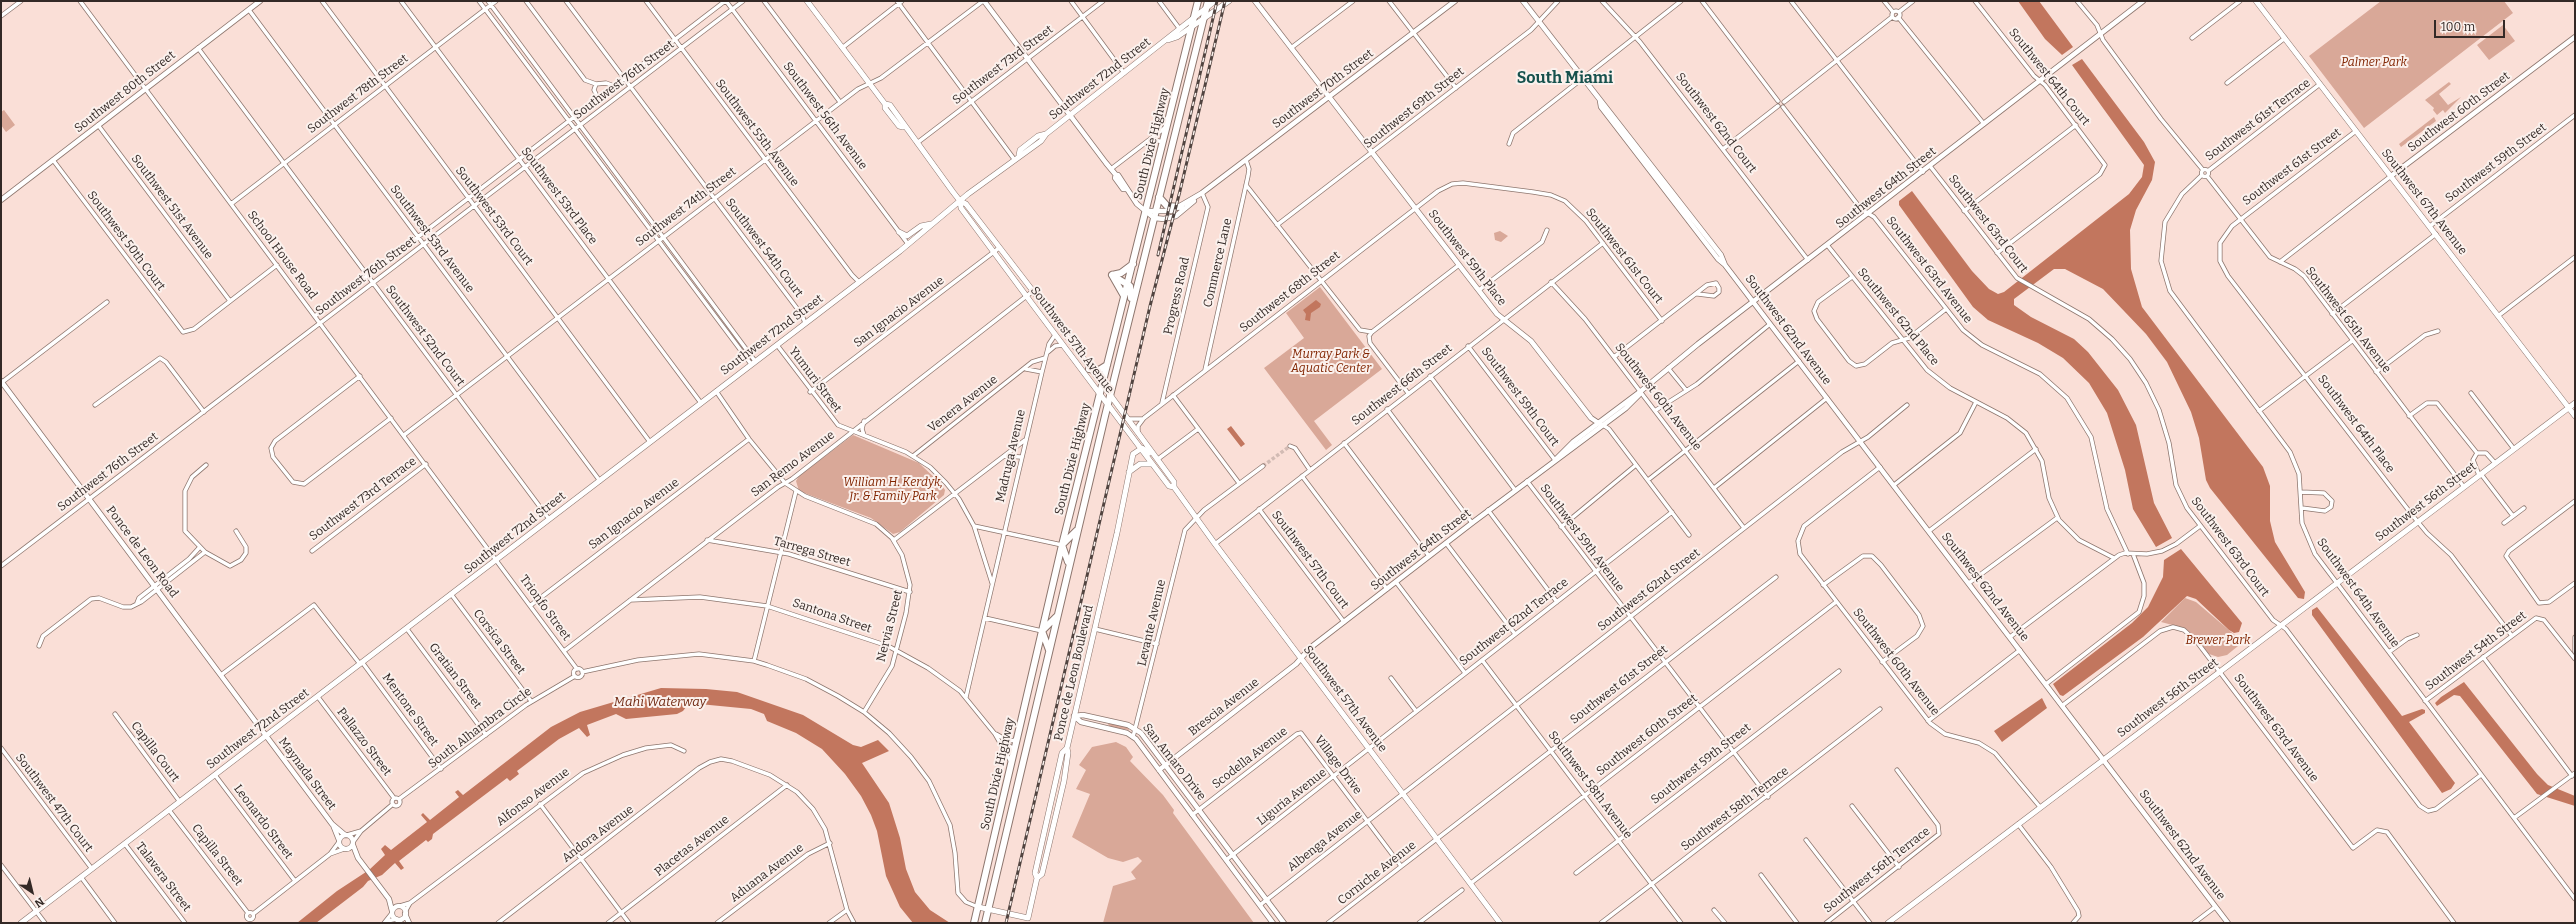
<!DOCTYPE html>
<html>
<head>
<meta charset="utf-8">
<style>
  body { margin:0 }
  #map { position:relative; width:2576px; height:924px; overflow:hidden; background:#fadfd7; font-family:Bitter,serif }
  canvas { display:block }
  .frame { position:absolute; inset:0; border:2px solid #332926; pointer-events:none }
  .north { position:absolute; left:12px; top:872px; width:40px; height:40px; -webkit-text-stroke:3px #fbf1ed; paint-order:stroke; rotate:145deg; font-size:11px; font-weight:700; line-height:16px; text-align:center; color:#332926 }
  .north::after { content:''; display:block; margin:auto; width:14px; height:18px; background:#332926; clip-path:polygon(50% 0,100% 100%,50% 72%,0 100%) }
  .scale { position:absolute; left:2434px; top:20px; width:71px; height:18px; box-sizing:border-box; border:2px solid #332926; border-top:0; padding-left:5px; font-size:12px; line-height:14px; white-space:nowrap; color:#332926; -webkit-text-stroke:3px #fbf1ed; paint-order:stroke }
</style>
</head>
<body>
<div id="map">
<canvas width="2576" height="924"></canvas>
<div class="frame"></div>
<div class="north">N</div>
<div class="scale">100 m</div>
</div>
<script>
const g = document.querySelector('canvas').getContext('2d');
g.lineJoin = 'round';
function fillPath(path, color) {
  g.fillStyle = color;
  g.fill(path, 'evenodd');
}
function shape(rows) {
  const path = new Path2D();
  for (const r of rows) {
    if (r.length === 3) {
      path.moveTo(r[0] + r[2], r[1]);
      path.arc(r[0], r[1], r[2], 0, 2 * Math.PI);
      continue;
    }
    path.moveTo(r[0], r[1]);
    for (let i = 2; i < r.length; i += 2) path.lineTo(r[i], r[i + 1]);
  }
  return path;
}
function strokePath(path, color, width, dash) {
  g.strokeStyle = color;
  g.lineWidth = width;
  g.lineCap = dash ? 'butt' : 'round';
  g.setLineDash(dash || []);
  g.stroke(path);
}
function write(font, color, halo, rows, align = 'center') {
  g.font = font + ' Bitter,serif';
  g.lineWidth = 4;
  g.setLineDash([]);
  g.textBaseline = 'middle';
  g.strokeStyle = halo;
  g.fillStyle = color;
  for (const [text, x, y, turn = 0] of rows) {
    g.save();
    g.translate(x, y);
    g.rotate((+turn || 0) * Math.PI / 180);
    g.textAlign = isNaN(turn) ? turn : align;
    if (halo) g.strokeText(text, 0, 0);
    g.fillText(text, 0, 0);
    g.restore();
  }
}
const green = shape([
  [2381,1,2504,1,2513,13,2364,128,2309,56],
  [2503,25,2515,41,2489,60,2477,45],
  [2449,82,2451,84,2439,94,2448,105,2461,97,2445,113,2443,110,2437,115,2433,110,2434,108,2425,100],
  [4,110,15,125,6,132,1,125,1,112],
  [2434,117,2436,121,2401,147,2399,144],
  [1500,231,1508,236,1501,242,1495,240,1494,233],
  [1320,287,1382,369,1314,421,1332,445,1326,450,1264,368,1304,338,1286,313],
  [853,435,919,463,940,483,945,490,944,495,900,532,893,534,871,518,799,491,796,481,799,476],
  [2185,598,2196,602,2243,642,2227,655,2218,657,2209,654,2195,636,2184,628,2161,622],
  [1110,723,1128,727,1129,730,1110,727,1108,724],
  [1116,742,1126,747,1133,757,1130,761,1163,795,1174,810,1173,813,1254,923,1103,923,1113,886,1136,879,1131,872,1142,861,1138,857,1123,862,1108,858,1072,837,1090,794,1076,789,1086,770,1079,765,1092,747]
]);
const water = shape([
  [2018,1,2039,1,2073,47,2062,55,2045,39],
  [2082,59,2144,142,2155,162,2152,180,2136,210,2130,230,2131,269,2142,307,2263,467,2270,486,2270,521,2275,542,2305,592,2304,599,2298,598,2210,488,2206,480,2199,438,2191,412,2167,362,2146,334,2103,289,2065,269,2054,269,2014,299,2014,305,2031,317,2074,339,2088,352,2118,390,2136,425,2154,503,2172,538,2156,547,2133,509,2125,470,2107,413,2089,383,2063,358,2038,343,1988,320,1973,307,1899,205,1899,201,1912,191,1972,271,1989,289,1998,294,2004,292,2129,194,2142,177,2144,165,2072,65],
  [1316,300,1321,304,1320,307,1311,313,1310,321,1305,320,1306,314,1303,310],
  [1231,426,1245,444,1241,447,1227,429],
  [2181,549,2242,623,2239,632,2234,633,2229,630,2196,599,2187,596,2143,637,2063,696,2060,695,2053,684,2132,623,2148,607,2163,577,2164,560],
  [2317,607,2402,716,2422,709,2425,710,2425,713,2409,722,2455,783,2451,789,2442,793,2312,615,2312,610],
  [2464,682,2537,774,2548,785,2575,796,2575,806,2537,794,2460,696,2454,695,2437,706,2435,703,2441,697],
  [661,688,706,689,737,692,803,715,853,745,861,747,878,740,889,751,862,763,889,803,900,838,906,869,915,892,930,910,950,923,913,923,900,907,886,876,877,831,871,815,861,796,845,774,822,749,796,733,767,721,764,714,751,709,689,703,683,711,677,714,626,719,616,714,587,725,590,735,587,737,579,728,559,739,517,771,519,774,510,781,507,778,433,834,432,839,428,842,426,840,399,861,404,868,401,870,395,863,382,875,368,881,363,887,316,923,297,923,337,891,369,870,385,855,381,849,385,845,391,850,427,822,421,815,423,813,430,820,459,797,455,792,458,790,463,795,551,727,580,712],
  [2042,698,2047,708,2002,742,1994,731]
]);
const minorTunnel = shape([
  [1263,466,1290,446]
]);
const minor = shape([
  [80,1,577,669],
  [322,1,650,442],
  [401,1,701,403],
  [479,1,751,364],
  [488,1,755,361],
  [526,1,585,80,596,84],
  [566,1,802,315,805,323],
  [646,1,852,275,859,282],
  [726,1,908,244],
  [764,1,840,102],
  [897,1,1014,159],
  [1071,1,1124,73],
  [1159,1,1179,28],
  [1389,1,1456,88],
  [1602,1,1640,42,1808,260],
  [1702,1,1778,101],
  [1791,1,1923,172],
  [1884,1,1893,12],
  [1975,1,2034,76,2045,85,2105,165,2100,174,1997,253],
  [2077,1,2097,25,2103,40,2161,119,2203,170],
  [249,10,600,481],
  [1896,15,4],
  [1899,12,1913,1],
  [1,16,21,1],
  [1898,17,1984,124],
  [2192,38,2240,1],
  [198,48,549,519],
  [842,48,902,1],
  [1291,48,1353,1],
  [2227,83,2285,38],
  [598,98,594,90,596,84,606,83,614,86],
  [1784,102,1892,17],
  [1783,107,1861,209,1874,217,1963,330,1982,345,2040,374,2067,398,2091,437,2107,509,2128,554],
  [98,125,230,301],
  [2356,131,2232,226,2220,243,2220,261,2228,276,2413,516,2427,533,2451,555,2512,636],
  [1150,139,1163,142],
  [917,143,1103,1],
  [1509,144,1513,133,1681,1],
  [1723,149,1778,106],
  [53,160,183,332,194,329,277,265],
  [1930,166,2017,278,2089,319,2112,339,2130,359,2146,383,2159,410,2169,443,2176,485,2187,508,2273,620,2286,629,2420,806,2428,811,2436,809,2481,775],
  [1111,169,1166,127],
  [2205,173,3.5],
  [2208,171,2320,84],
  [2202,175,2182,194,2165,222,2161,261,2170,291,2290,452,2299,474,2302,523,2315,554,2575,899],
  [2207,176,2270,257,2295,269,2304,276,2464,487],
  [1246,185,1360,330,1372,332],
  [231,204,496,1],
  [1964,211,2076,125],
  [1277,225,1531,30,1558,1],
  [2430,226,2575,115],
  [1828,246,1927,370,1950,388,2007,418,2026,433,2042,461,2049,498,2059,520,2079,540,2114,558],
  [2280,262,2391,176],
  [1852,277,1818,302,1814,311,1817,319,1849,361,1856,366,1865,364,1892,343,1909,338,1946,309],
  [1551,282,1585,319,1744,528],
  [1479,290,1542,242,1547,230],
  [2332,314,2436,234],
  [315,316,725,1],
  [2498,316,2575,257],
  [777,345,838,425,906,452,930,467,946,483,959,499,974,526,992,583],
  [1468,346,1555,460],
  [1048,352,1055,346,1063,345],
  [1614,357,1707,285,1716,283,1719,288,1719,292,1714,296,1698,294],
  [1668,368,1686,390],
  [1026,369,1042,372],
  [1205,370,1248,176,1249,169,1246,160],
  [2376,372,2425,335,2438,331],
  [360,376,275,441,271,448,273,457,293,482,304,484,391,418],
  [1430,376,1515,490],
  [1,383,107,302],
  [716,391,749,439,785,483,805,496,876,524,892,538,902,555,910,585,906,613,892,666,864,712],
  [810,392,999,248],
  [1408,393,1370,343,1369,336,1372,332,1459,265],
  [2471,393,2514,449],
  [1173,395,1239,483],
  [1162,403,1208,207,1202,193],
  [95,405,160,358,166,362,204,412],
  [1387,409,1472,523],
  [1656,410,1697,384,1770,324],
  [2259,411,2352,341],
  [2409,416,2427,403,2437,403,2477,453],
  [1128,419,1142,419],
  [864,421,862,429,864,435],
  [1603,425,1609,429,1689,535],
  [1138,432,1138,426,1144,418,1438,191,1452,184,1463,183,1533,192,1551,195,1565,201,1586,221,1662,321],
  [404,435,858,89,881,78,983,1],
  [1344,443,1429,556],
  [1290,446,1295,448,1310,470],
  [913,456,1032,362,1045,358],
  [1004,456,1021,457],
  [1158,459,1198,429],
  [206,465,192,477,185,491,185,531,205,552,230,566,241,560,246,553,246,547,236,531],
  [1880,467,1804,526,1798,541,1800,554,1930,723,1945,734,1979,743,1995,753,2040,807],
  [2481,474,2513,516],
  [2479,475,2473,460,2477,453,2486,453,2495,463],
  [1302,476,1387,589],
  [1648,480,1799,361],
  [1527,481,1768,797],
  [1894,485,1960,433,1976,402],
  [1714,488,1827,398],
  [2301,492,2324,493,2332,501,2331,507,2325,511,2302,508],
  [2575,501,2509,551,2506,556,2539,603,2549,602,2575,583],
  [1259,509,1344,622],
  [1488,510,1557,602],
  [2504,523,2524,508],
  [974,526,1062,545],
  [1561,527,1636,465],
  [1929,531,2036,449],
  [707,540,789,554,910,592],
  [894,540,1025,440],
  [1446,543,1515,634],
  [1215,544,1603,243],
  [312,551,426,464],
  [1,566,743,1],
  [1396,582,1465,673],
  [1969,583,2057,518],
  [1823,585,1863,556,1872,556,1881,565,1919,615,1923,626,1917,636,1882,662],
  [451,594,531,701],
  [630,600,700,597,767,606,888,646,928,668,960,691,995,734,1011,762],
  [137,603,139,598,189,559,199,548],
  [531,605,749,439],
  [985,618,1042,631],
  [407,629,486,735],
  [1095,629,1157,644],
  [2010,637,2119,555,2125,553,2147,554,2162,551,2176,544,2200,526],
  [2575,637,2575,652],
  [39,646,43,636,91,599,99,598,123,607,131,607,141,602,205,552],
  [564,651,778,487,792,479,1033,291],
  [2389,652,2407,639,2417,635],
  [2483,657,2572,776],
  [1482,660,1681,923],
  [754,661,796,491],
  [362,662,441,769],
  [578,673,4.5],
  [582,672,638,660,699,654,754,661,767,665,806,679,838,696,864,712,889,733,911,757,929,781,950,825,955,853,958,893,966,902,978,907],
  [221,675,314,605,360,664],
  [1391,678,1416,711],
  [2046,684,2139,612,2144,596,2144,583,2133,554],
  [318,697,394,798],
  [966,697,1042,372,1049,344,1055,335],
  [2425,701,2536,618,2544,620,2575,659],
  [2063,705,2160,631,2173,627,2184,630,2197,642,2353,848,2377,830,2387,832,2454,923],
  [115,714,180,802],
  [1928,721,2020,650],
  [996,734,1008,741,1017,740],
  [1133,737,1185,530,1204,510,1263,466],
  [1001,742,1015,749],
  [1,748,92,869],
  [215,775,295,881],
  [396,802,4],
  [399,799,526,705,575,676],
  [540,804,629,923],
  [1852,806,1899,867],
  [169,810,248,913],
  [1192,815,1297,734,1301,733,1401,866],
  [2514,818,2575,773],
  [2018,824,2051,867,2078,911,2079,916,2073,923],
  [347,835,361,831,393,804],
  [1806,840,1870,923],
  [353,842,361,831],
  [125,844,185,923],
  [330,854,339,842],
  [1226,860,1672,512],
  [1,865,45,923],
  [1576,873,1839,671],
  [1761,875,1797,923],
  [81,877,115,923],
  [1471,883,1836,602],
  [1260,905,1842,452,1868,437,1907,405],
  [400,906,410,903,583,773,623,755,646,748,671,745,684,751],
  [1714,910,1725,923],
  [405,912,410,903],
  [250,916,3.5],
  [253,914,330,854,344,849],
  [387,921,397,919],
  [384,923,392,913],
  [498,923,699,768,710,762,721,759,732,761,770,775,797,792,813,809,825,829,847,910,854,923],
  [608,923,787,785],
  [717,923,808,854,830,843],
  [829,923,847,910],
  [1328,923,1776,577],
  [1419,923,1462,890],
  [1601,923,1880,709],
  [1826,923,1939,834,1938,825,1897,770],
  [2194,923,2215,907]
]);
const tertiary = shape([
  [984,1,1106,163,1116,175,1118,175,1137,204,1154,218,1164,219,1176,216,1194,201],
  [1255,1,1497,314,1531,341,1591,418,1600,424],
  [1523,1,1721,255,1725,265,1770,324,2228,923],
  [1600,101,1601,107,1718,259,1724,264],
  [1116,175,1115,178,1123,189,1126,189],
  [2391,176,2575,37],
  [1,200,260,1],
  [1146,211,1171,211,1202,193,1455,1],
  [1,381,332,824,345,835],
  [1555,460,1573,442,1641,391,1698,344,2143,1],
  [1074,716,1083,715,1128,725,1141,733,1284,923],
  [1074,716,1081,722,1127,733,1136,739,1273,923],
  [1159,770,1296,664,1310,648,1472,523,1626,408,1639,395],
  [333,825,339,840],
  [346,842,7],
  [353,845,358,858,389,899,392,911],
  [399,913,7],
  [405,914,409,923]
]);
const secondary = shape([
  [807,1,885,104,885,108,899,126,903,127],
  [2256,1,2575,416],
  [1168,40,1177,37,1229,1],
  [885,104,890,105,953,192,960,201,966,204,1053,317,1174,482,1174,487,1215,544,1500,923],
  [1019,155,1020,150,1038,136,1046,134],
  [960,201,961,208,1033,305,1169,486,1174,487],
  [899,232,907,236,921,226,931,224],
  [1129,472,1140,464,1152,464],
  [1037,878,1035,873,1062,753,1067,748],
  [978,907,1028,918,1037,878,1042,874,1064,781,1068,753,1067,748,1117,533,1133,454,1142,448,1149,453],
  [21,923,900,251,968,194,1041,141,1046,134,1215,1],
  [1888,923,2575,403]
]);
const trunk = shape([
  [1159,197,1167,206,1181,207],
  [1112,275,1130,286,1131,298],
  [1112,275,1124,296],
  [1112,275,1121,273,1133,264],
  [1089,369,1099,370,1107,365],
  [1062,545,1076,531],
  [1062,545,1068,562],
  [1042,631,1056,617],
  [1042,631,1049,650],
  [974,923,1062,545,1198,1],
  [985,923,1105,416,1208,1]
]);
const rail = shape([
  [1158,255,1217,1],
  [1006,923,1150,306,1180,191,1225,1]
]);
const parkNames = [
  ["Palmer Park",2374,63],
  ["Murray Park &",1331,355],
  ["Aquatic Center",1331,369],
  ["William H. Kerdyk,",893,483],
  ["Jr. & Family Park",893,497],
  ["Brewer Park",2218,641]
];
const streetNames = [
  ["Southwest 73rd Street",1003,65,-37],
  ["Southwest 64th Court",2049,77,51],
  ["Southwest 72nd Street",1100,79,-38],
  ["Southwest 76th Street",624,80,-37],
  ["Southwest 70th Street",1323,89,-37],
  ["Southwest 80th Street",125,92,-38],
  ["Southwest 78th Street",358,94,-37],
  ["Southwest 69th Street",1414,108,-38],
  ["Southwest 60th Street",2459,112,-37],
  ["Southwest 56th Avenue",825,116,53],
  ["Southwest 61st Terrace",2258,120,-37],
  ["Southwest 62nd Court",1716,123,52],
  ["Southwest 55th Avenue",757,133,53],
  ["South Dixie Highway",1152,144,-76],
  ["Southwest 59th Street",2496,163,-37],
  ["Southwest 61st Street",2292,167,-37],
  ["Southwest 64th Street",1886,188,-38],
  ["Southwest 53rd Place",559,196,53],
  ["Southwest 67th Avenue",2424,202,52],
  ["Southwest 51st Avenue",172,207,53],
  ["Southwest 74th Street",686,207,-37],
  ["Southwest 53rd Court",494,216,53],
  ["Southwest 63rd Court",1988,224,52],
  ["Southwest 53rd Avenue",432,239,53],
  ["Southwest 50th Court",126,241,53],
  ["Southwest 54th Court",764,248,53],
  ["School House Road",282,255,53],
  ["Southwest 61st Court",1624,256,52],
  ["Southwest 59th Place",1467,258,52],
  ["Commerce Lane",1218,263,-77],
  ["Southwest 63rd Avenue",1929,270,52],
  ["Southwest 76th Street",366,276,-37],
  ["Southwest 68th Street",1290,292,-38],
  ["Progress Road",1177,296,-77],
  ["San Ignacio Avenue",899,312,-37],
  ["Southwest 62nd Place",1898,317,51],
  ["Southwest 65th Avenue",2348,320,52],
  ["Southwest 62nd Avenue",1788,330,53],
  ["Southwest 72nd Street",772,335,-37],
  ["Southwest 52nd Court",425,336,53],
  ["Southwest 57th Avenue",1072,340,53],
  ["Yumuri Street",815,380,53],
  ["Southwest 66th Street",1402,385,-38],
  ["Southwest 59th Court",1520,397,53],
  ["Southwest 60th Avenue",1658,397,52],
  ["Venera Avenue",963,404,-38],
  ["Southwest 64th Place",2356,424,53],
  ["Madruga Avenue",1011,456,-77],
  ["South Dixie Highway",1073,459,-76],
  ["San Remo Avenue",793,464,-37],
  ["Southwest 76th Street",108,472,-37],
  ["Southwest 73rd Terrace",363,499,-37],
  ["Southwest 56th Street",2426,502,-37],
  ["San Ignacio Avenue",634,514,-37],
  ["Southwest 72nd Street",515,533,-38],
  ["Southwest 59th Avenue",1582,538,53],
  ["Southwest 63rd Court",2230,547,53],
  ["Southwest 64th Street",1421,550,-38],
  ["Ponce de Leon Road",142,552,53],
  ["Tarrega Street",812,552,16],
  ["Southwest 57th Court",1310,560,53],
  ["Southwest 62nd Avenue",1985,587,52],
  ["Southwest 62nd Street",1649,590,-38],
  ["Southwest 64th Avenue",2358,593,54],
  ["Trionfo Street",545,608,54],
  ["Santona Street",832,616,19],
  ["Southwest 62nd Terrace",1514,622,-38],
  ["Levante Avenue",1152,623,-77],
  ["Nervia Street",890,626,-76],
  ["Corsica Street",499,642,53],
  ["Southwest 54th Street",2476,651,-37],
  ["Southwest 60th Avenue",1896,662,52],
  ["Ponce de Leon Boulevard",1074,673,-77],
  ["Gratian Street",455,676,53],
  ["Southwest 61st Street",1619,685,-38],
  ["Southwest 56th Street",2168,698,-37],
  ["Southwest 57th Avenue",1345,699,53],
  ["Brescia Avenue",1224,707,-38],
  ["Mentone Street",410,710,54],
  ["South Alhambra Circle",480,728,-37],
  ["Southwest 63rd Avenue",2276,728,53],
  ["Southwest 72nd Street",258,729,-37],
  ["Southwest 60th Street",1647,735,-38],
  ["Pallazzo Street",364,742,53],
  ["Capilla Court",155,752,53],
  ["Scodella Avenue",1250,758,-38],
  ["San Amaro Drive",1174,762,52],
  ["Southwest 59th Street",1701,764,-38],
  ["Village Drive",1338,765,53],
  ["Maynada Street",307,774,53],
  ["South Dixie Highway",998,774,-77],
  ["Southwest 58th Avenue",1590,785,53],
  ["Alfonso Avenue",533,797,-37],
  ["Liguria Avenue",1292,797,-38],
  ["Southwest 47th Court",54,803,53],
  ["Southwest 58th Terrace",1735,809,-37],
  ["Leonardo Street",263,822,53],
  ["Andora Avenue",598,834,-37],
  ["Albenga Avenue",1325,841,-38],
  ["Southwest 62nd Avenue",2182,845,53],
  ["Placetas Avenue",692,846,-38],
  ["Capilla Street",217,855,52],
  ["Southwest 56th Terrace",1877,870,-38],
  ["Aduana Avenue",767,873,-37],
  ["Corniche Avenue",1377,873,-38],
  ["Talavera Street",163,877,53]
];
const waterNames = [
  ["Mahi Waterway",660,702]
];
const districtNames = [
  ["South Miami",1565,79]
];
fillPath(green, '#d9a898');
fillPath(water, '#c2765e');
strokePath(minorTunnel, '#d2bbb4', 3.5, [3.5, 2]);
strokePath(minor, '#8d766e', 5);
strokePath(tertiary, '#8d766e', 6);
strokePath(secondary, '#8d766e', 6);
strokePath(trunk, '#8d766e', 8);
strokePath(minor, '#fff', 3.5);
strokePath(tertiary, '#fff', 4.5);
strokePath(secondary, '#fff', 5);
strokePath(trunk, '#fff', 6);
strokePath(rail, '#514440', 3);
strokePath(rail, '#fbf1ed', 1.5, [4.5]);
write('italic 12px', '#812400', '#fbf1ed', parkNames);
write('12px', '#332926', '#fbf1ed', streetNames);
write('italic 13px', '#722b14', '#fbf1ed', waterNames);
write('bold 16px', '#16514d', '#fbf1ed', districtNames);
</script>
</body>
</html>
